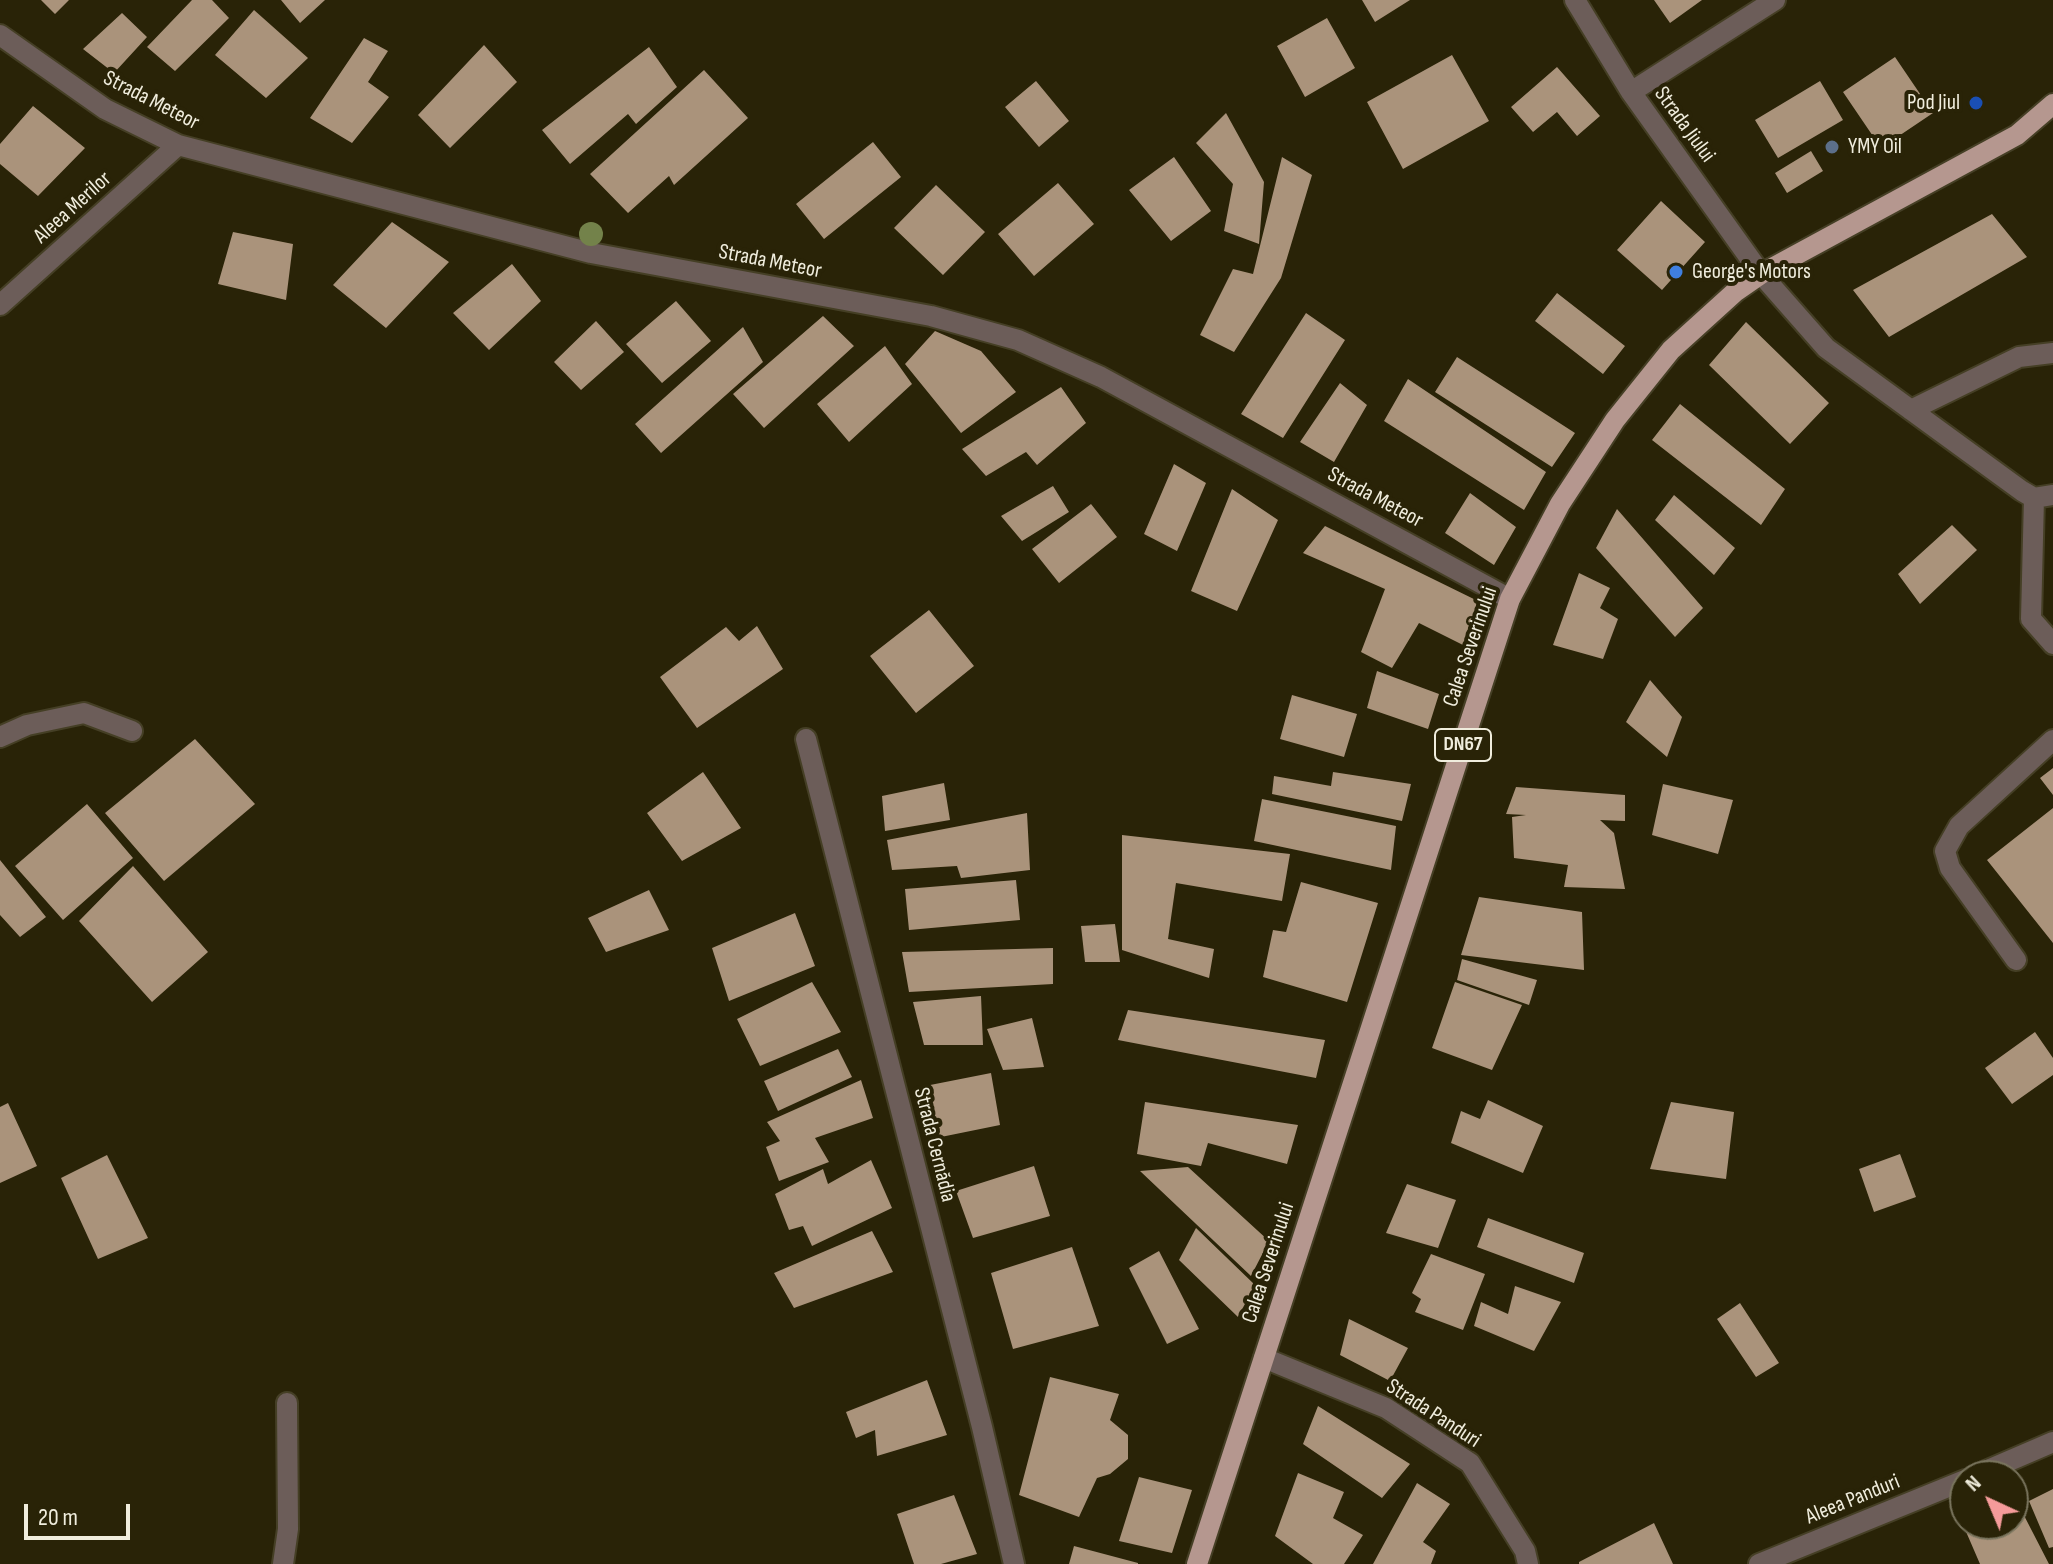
<!DOCTYPE html>
<html>
<head>
<meta charset="utf-8">
<style>
  body { margin:0 }
  #map { position:relative; width:2053px; height:1564px; overflow:hidden; background:#292307; font-family:"Sofia Sans Condensed",sans-serif }
  canvas { display:block }
  .north { position:absolute; left:1949px; top:1460px; width:80px; height:80px; box-sizing:border-box; background:#292307; border:2px solid #79745d; border-radius:50%; rotate:316deg; font-size:22px; font-weight:700; line-height:32px; text-align:center; color:#f0eddd }
  .north::after { content:''; display:block; margin:auto; width:28px; height:36px; background:#f59b9a; clip-path:polygon(50% 0,100% 100%,50% 72%,0 100%) }
  .scale { position:absolute; left:24px; top:1504px; width:106px; height:36px; box-sizing:border-box; border:4px solid #f0eddd; border-top:0; padding-left:10px; font-size:24px; line-height:28px; white-space:nowrap; color:#f0eddd; -webkit-text-stroke:6px #292307; paint-order:stroke }
</style>
</head>
<body>
<div id="map">
<canvas width="2053" height="1564"></canvas>
<div class="north">N</div>
<div class="scale">20 m</div>
</div>
<script>
const g = document.querySelector('canvas').getContext('2d');
g.lineJoin = 'round';
function fillPath(path, color) {
  g.fillStyle = color;
  g.fill(path, 'evenodd');
}
function shape(rows) {
  const path = new Path2D();
  for (const r of rows) {
    path.moveTo(r[0], r[1]);
    for (let i = 2; i < r.length; i += 2) path.lineTo(r[i], r[i + 1]);
  }
  return path;
}
function strokePath(path, color, width, dash) {
  g.strokeStyle = color;
  g.lineWidth = width;
  g.lineCap = dash ? 'butt' : 'round';
  g.setLineDash(dash || []);
  g.stroke(path);
}
function write(font, color, halo, rows, align = 'center') {
  g.font = font + ' "Sofia Sans Condensed",sans-serif';
  g.lineWidth = 8;
  g.setLineDash([]);
  g.textBaseline = 'middle';
  g.strokeStyle = halo;
  g.fillStyle = color;
  for (const [text, x, y, turn = 0] of rows) {
    g.save();
    g.translate(x, y);
    g.rotate((+turn || 0) * Math.PI / 180);
    g.textAlign = isNaN(turn) ? turn : align;
    if (halo) g.strokeText(text, 0, 0);
    g.fillText(text, 0, 0);
    g.restore();
  }
}
const building = shape([
  [41,0,69,0,55,14],
  [192,0,212,0,229,18,175,71,147,47],
  [281,0,325,0,300,23],
  [1362,0,1410,0,1375,22],
  [1654,0,1702,0,1670,23],
  [254,10,308,58,266,98,215,55],
  [122,13,147,37,114,73,83,49],
  [1327,18,1355,68,1305,97,1277,46],
  [364,38,388,51,368,82,389,97,352,143,310,118],
  [484,45,517,82,450,148,418,115],
  [649,47,677,87,636,124,628,114,570,164,542,130],
  [1452,55,1489,121,1403,169,1367,102],
  [1895,57,1933,113,1881,148,1843,92],
  [1557,67,1600,116,1577,136,1557,112,1533,132,1511,107],
  [704,70,748,118,674,185,669,176,628,213,590,174],
  [1036,81,1069,121,1039,147,1005,107],
  [1820,81,1843,120,1778,158,1755,120],
  [33,106,85,148,38,196,0,164,0,144],
  [1226,113,1264,182,1259,244,1224,231,1233,184,1196,143],
  [873,142,901,177,824,239,796,204],
  [1811,151,1823,171,1787,193,1775,173],
  [1174,157,1211,211,1171,241,1129,190],
  [1282,157,1312,175,1281,278,1234,352,1200,335,1233,269,1253,274],
  [1058,183,1094,224,1034,276,998,234],
  [936,185,985,232,943,275,894,228],
  [1661,201,1705,242,1662,290,1617,250],
  [1992,214,2027,257,1889,337,1853,290],
  [392,222,449,262,386,328,333,285],
  [233,232,293,244,286,300,218,284],
  [512,264,541,301,489,350,453,313],
  [1557,293,1625,346,1603,374,1535,321],
  [676,301,711,341,662,383,626,344],
  [1306,313,1345,340,1283,438,1241,414],
  [823,316,854,346,764,428,733,394],
  [596,321,624,352,581,390,554,362],
  [1746,322,1829,403,1790,444,1709,365],
  [743,327,763,362,661,453,635,424],
  [935,331,981,351,1016,392,961,433,905,364],
  [885,346,912,384,849,442,817,404],
  [1457,357,1575,433,1552,467,1435,392],
  [1408,379,1546,472,1524,510,1384,421],
  [1340,383,1367,405,1334,462,1300,442],
  [1061,387,1086,423,1037,465,1026,452,986,476,962,449],
  [1680,404,1785,489,1761,525,1652,440],
  [1174,464,1206,483,1177,551,1144,534],
  [1053,486,1069,512,1022,541,1001,516],
  [1232,489,1278,520,1237,611,1191,591],
  [1470,493,1516,527,1494,565,1445,533],
  [1674,495,1735,548,1714,575,1655,520],
  [1091,504,1117,537,1059,583,1032,549],
  [1617,509,1703,608,1675,637,1596,548],
  [1952,525,1977,550,1920,604,1898,574],
  [1325,526,1484,604,1463,645,1419,623,1392,668,1361,652,1385,589,1303,553],
  [1579,573,1610,588,1600,608,1618,619,1603,659,1553,645],
  [929,610,974,666,916,713,870,656],
  [757,626,783,669,697,728,660,677,726,627,739,641],
  [1377,671,1439,694,1428,729,1367,708],
  [1650,680,1682,717,1667,757,1626,722],
  [1292,695,1357,714,1344,757,1280,739],
  [195,739,255,804,164,881,105,813],
  [2053,768,2053,795,2040,778],
  [703,772,741,828,682,861,647,813],
  [1333,772,1411,784,1402,821,1272,794,1274,776,1331,786],
  [944,783,950,820,885,831,882,796],
  [1663,784,1733,800,1718,854,1652,835],
  [1516,787,1625,795,1625,821,1600,820,1614,833,1625,889,1564,887,1568,865,1514,858,1512,817,1526,815,1506,814],
  [1262,799,1396,826,1391,870,1254,841],
  [87,804,133,858,63,920,15,866],
  [2053,808,2053,943,1987,860],
  [1027,813,1030,870,961,878,957,866,892,870,887,840],
  [1122,835,1290,854,1282,901,1176,883,1168,939,1214,949,1209,978,1122,950],
  [0,860,46,917,20,937,0,915],
  [133,866,208,952,152,1002,79,921],
  [1016,880,1020,920,909,930,905,889],
  [1301,882,1378,903,1347,1002,1263,977,1273,930,1286,932],
  [649,890,669,930,606,952,588,918],
  [1479,897,1582,912,1584,970,1461,955],
  [795,913,815,966,729,1001,712,948],
  [1115,924,1120,962,1085,962,1081,926],
  [1053,948,1053,984,909,992,902,952],
  [1462,959,1537,980,1529,1005,1457,980],
  [812,982,841,1032,760,1066,737,1019],
  [1455,982,1522,1005,1492,1070,1432,1048],
  [981,996,983,1045,924,1045,913,1002],
  [1128,1010,1325,1040,1316,1078,1118,1040],
  [1032,1018,1044,1067,1003,1070,987,1029],
  [2035,1032,2053,1058,2053,1075,2012,1104,1985,1068],
  [838,1049,852,1077,778,1111,764,1081],
  [991,1073,1000,1125,936,1138,920,1087],
  [861,1080,873,1118,815,1138,829,1162,779,1181,766,1147,780,1141,767,1122],
  [1488,1100,1543,1126,1523,1173,1451,1143,1461,1111,1480,1119],
  [1145,1102,1298,1125,1287,1164,1208,1143,1201,1166,1137,1154],
  [1671,1102,1734,1112,1726,1179,1650,1169],
  [8,1103,37,1166,0,1183,0,1107],
  [1900,1154,1916,1197,1874,1212,1859,1169],
  [107,1155,148,1238,98,1259,61,1178],
  [871,1160,892,1208,812,1246,803,1226,789,1230,775,1194,823,1169,828,1184],
  [1034,1166,1050,1216,973,1238,956,1191],
  [1188,1167,1269,1241,1251,1276,1140,1171],
  [1407,1184,1456,1200,1438,1248,1386,1233],
  [1488,1218,1584,1253,1574,1283,1477,1247],
  [1196,1228,1255,1285,1238,1317,1179,1260],
  [872,1231,893,1272,794,1308,774,1273],
  [1072,1247,1099,1326,1013,1349,991,1273],
  [1159,1251,1199,1329,1167,1344,1129,1268],
  [1431,1254,1485,1274,1463,1330,1415,1312,1421,1299,1412,1293],
  [1515,1286,1561,1302,1534,1351,1474,1326,1481,1302,1508,1314],
  [1740,1303,1779,1363,1756,1377,1717,1319],
  [1349,1319,1408,1348,1390,1381,1340,1355],
  [1050,1377,1119,1394,1110,1420,1128,1435,1128,1459,1110,1474,1097,1478,1079,1517,1019,1495],
  [927,1380,947,1435,877,1456,875,1430,856,1438,846,1412],
  [1318,1406,1410,1464,1382,1498,1303,1444],
  [1298,1473,1344,1492,1333,1518,1363,1535,1344,1564,1313,1564,1275,1536],
  [1139,1477,1192,1490,1172,1553,1119,1541],
  [1417,1483,1450,1504,1423,1542,1436,1551,1431,1564,1373,1564],
  [2053,1489,2053,1547,2049,1548,2029,1501],
  [954,1495,977,1554,941,1564,914,1564,897,1514],
  [2015,1498,2049,1564,1980,1564,1964,1527,1970,1524,2013,1524],
  [1654,1523,1673,1564,1579,1564,1579,1562],
  [1074,1546,1138,1563,1138,1564,1069,1564]
]);
const minor = shape([
  [1575,0,1631,92,1761,274,1826,348,2022,491,2034,498,2053,495],
  [0,35,105,109,178,145,591,253,931,316,1018,340,1101,377,1510,599],
  [1631,92,1775,0],
  [0,305,178,145],
  [1911,410,2019,357,2053,353],
  [2034,498,2031,619,2053,644],
  [0,737,27,725,84,713,132,731],
  [806,739,982,1427,1014,1564],
  [2016,960,1950,868,1945,851,1959,826,2053,740],
  [1264,1358,1386,1408,1470,1463,1525,1551,1528,1564],
  [1974,1476,2053,1442],
  [283,1564,288,1529,287,1403],
  [1759,1564,1965,1480]
]);
const major = shape([
  [1197,1564,1510,599,1560,504,1615,420,1671,350,1735,292,1761,274,2017,135,2053,104]
]);
const trees = [
  [591,234]
];
const markers = [
  [1976,103,8,"#1a4fb4"],
  [1832,147,8,"#5c6f8a"],
  [1676,272,8,"#3f7fe0"]
];
const shields = [
  [1463,745,56]
];
const shieldNames = [
  ["DN67",1463,745]
];
const streetNames = [
  ["Strada Meteor",151,101,27],
  ["Strada Jiului",1684,125,54],
  ["Aleea Merilor",73,208,-42],
  ["Strada Meteor",770,262,11],
  ["Strada Meteor",1375,498,28],
  ["Calea Severinului",1471,647,-71],
  ["Strada Cernădia",934,1145,76],
  ["Calea Severinului",1269,1263,-72],
  ["Strada Panduri",1433,1414,33],
  ["Aleea Panduri",1853,1500,-22]
];
const poiNames = [
  ["Pod Jiul",1960,103,"right"],
  ["YMY Oil",1848,147],
  ["George's Motors",1692,272]
];
fillPath(building, '#aa937b');
strokePath(minor, '#453f25', 24);
strokePath(major, '#453f25', 24);
strokePath(minor, '#6c5d59', 20);
strokePath(major, '#b5978f', 20);
g.fillStyle = '#73824a';
for (const [x, y] of trees) {
  g.beginPath();
  g.arc(x, y, 12, 0, 2 * Math.PI);
  g.fill();
}
for (const [x, y, r, color] of markers) {
  const dot = new Path2D();
  dot.arc(x, y, r, 0, 2 * Math.PI);
  g.fillStyle = color;
  g.fill(dot);
  strokePath(dot, '#292307', 3);
}
for (const [x, y, w] of shields) {
  const box = new Path2D();
  box.roundRect(x - w / 2, y - 16, w, 32, 6);
  g.fillStyle = '#292307';
  g.fill(box);
  strokePath(box, '#f0eddd', 2);
}
write('bold 20px', '#f0eddd', null, shieldNames);
write('22px', '#f0eddd', '#292307', streetNames);
write('22px', '#f0eddd', '#292307', poiNames, 'left');
</script>
</body>
</html>
